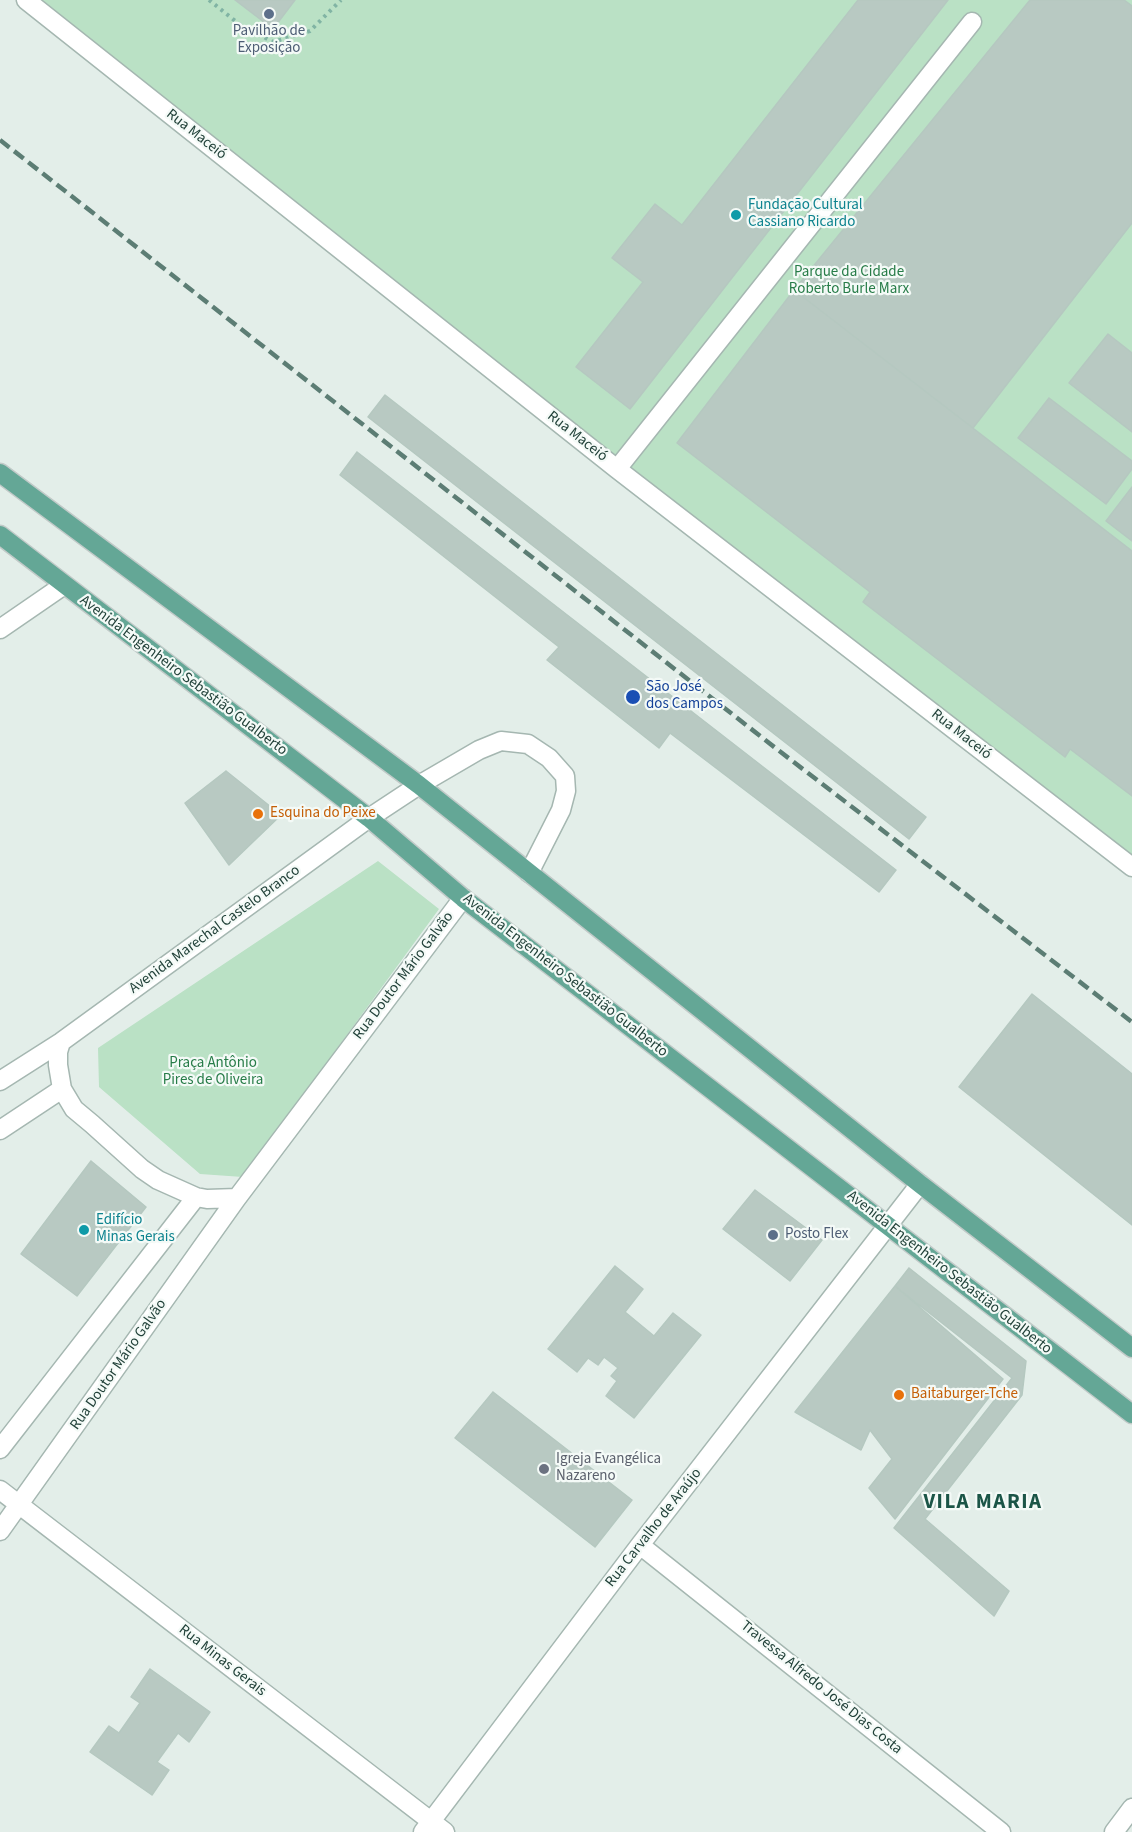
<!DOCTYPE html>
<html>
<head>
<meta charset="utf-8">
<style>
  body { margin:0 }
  canvas { display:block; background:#e3eee9 }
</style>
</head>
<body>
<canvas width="1132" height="1832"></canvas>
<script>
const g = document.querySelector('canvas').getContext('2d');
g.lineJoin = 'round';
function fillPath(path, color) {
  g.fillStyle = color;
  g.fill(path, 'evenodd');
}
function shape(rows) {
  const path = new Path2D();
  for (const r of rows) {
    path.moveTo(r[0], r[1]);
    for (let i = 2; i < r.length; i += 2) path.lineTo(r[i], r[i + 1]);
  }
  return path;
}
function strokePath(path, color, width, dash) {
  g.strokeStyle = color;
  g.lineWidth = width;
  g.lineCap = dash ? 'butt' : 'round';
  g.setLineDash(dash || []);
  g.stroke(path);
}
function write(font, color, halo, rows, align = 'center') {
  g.font = font + ' "Source Sans 3",sans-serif';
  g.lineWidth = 4.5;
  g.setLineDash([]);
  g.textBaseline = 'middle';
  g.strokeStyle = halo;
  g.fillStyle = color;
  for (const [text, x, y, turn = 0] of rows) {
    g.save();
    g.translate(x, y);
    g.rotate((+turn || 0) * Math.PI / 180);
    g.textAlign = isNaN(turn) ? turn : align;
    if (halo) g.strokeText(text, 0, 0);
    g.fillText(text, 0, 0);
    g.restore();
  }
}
const green = shape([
  [41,0,1132,0,1132,866],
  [378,861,439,909,243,1177,200,1174,99,1087,98,1048]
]);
const building = shape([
  [235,0,295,0,273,29,235,0],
  [858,0,948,0,630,409,576,367,643,282,612,258,655,204,682,225,858,0],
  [1030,0,1124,0,1132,6,1132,223,973,428,794,290,1030,0],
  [794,290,1132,551,1132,796,1070,749,1065,757,863,602,870,592,677,443,794,290],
  [1108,334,1132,353,1132,432,1069,383,1108,334],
  [385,395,926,817,909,839,368,417,385,395],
  [1049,398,1132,461,1132,469,1106,504,1018,438,1049,398],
  [357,452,896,870,879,892,670,733,659,748,547,660,559,647,340,475,357,452],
  [1132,487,1132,541,1106,521,1132,487],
  [226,771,281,815,229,865,185,803,226,771],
  [1032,994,1132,1074,1132,1225,959,1087,1032,994],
  [91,1161,146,1207,77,1296,21,1254,91,1161],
  [755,1190,822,1240,790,1281,723,1229,755,1190],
  [615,1266,643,1289,625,1312,654,1336,673,1313,701,1335,634,1418,606,1396,617,1381,611,1376,618,1368,604,1357,598,1365,588,1358,577,1372,548,1349,615,1266],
  [909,1268,1026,1361,1022,1395,925,1519,1009,1591,994,1616,894,1528,1012,1378,895,1286,909,1268],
  [895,1286,1003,1379,895,1519,869,1488,892,1459,870,1430,861,1450,795,1412,895,1286],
  [493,1392,632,1500,595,1547,455,1438,493,1392],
  [150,1669,210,1712,189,1742,178,1733,157,1762,169,1770,152,1795,90,1752,109,1726,119,1733,140,1703,131,1697,150,1669]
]);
const path = shape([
  [209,0,239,24,273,42,310,31,341,0]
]);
const minor = shape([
  [26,0,617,469,1132,867],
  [617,469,972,22],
  [0,629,64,585],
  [61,1042,58,1052,58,1065,62,1089,74,1109,92,1124,142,1169,158,1180,196,1197,207,1199,237,1198],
  [0,1081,61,1042,369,818,419,785,479,750,501,741,528,744,549,758,565,776,566,791,561,810,529,873],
  [0,1130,62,1089],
  [0,1449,196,1197],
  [0,1490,445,1832],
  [0,1531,237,1198,463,898],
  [640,1545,1001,1832],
  [423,1832,640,1545,920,1184],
  [1114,1832,1132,1808]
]);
const major = shape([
  [0,473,419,785,920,1184,1132,1348],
  [0,535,369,818,463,898,1132,1414]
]);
const rail = shape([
  [0,140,778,750,1132,1022]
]);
const markers = [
  [269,14,6,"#5c6f8a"],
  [736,215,6,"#0f9aa8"],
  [633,697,8,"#1a4fb4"],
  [258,814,6,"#e8710a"],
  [84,1230,6,"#0f9aa8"],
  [773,1235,6,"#5c6f8a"],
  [899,1395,6,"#e8710a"],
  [544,1469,6,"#6b7280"]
];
const serviceNames = [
  ["Pavilhão de",269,32],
  ["Exposição",269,49],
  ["Posto Flex",785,1235,"left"]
];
const streetNames = [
  ["Rua Maceió",196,135,38],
  ["Rua Maceió",577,437,38],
  ["Avenida Engenheiro Sebastião Gualberto",183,676,37],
  ["Rua Maceió",961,735,38],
  ["Avenida Marechal Castelo Branco",215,930,-36],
  ["Rua Doutor Mário Galvão",404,976,-53],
  ["Avenida Engenheiro Sebastião Gualberto",565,976,38],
  ["Avenida Engenheiro Sebastião Gualberto",949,1273,38],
  ["Rua Doutor Mário Galvão",119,1365,-55],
  ["Rua Carvalho de Araújo",654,1528,-52],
  ["Rua Minas Gerais",222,1661,38],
  ["Travessa Alfredo José Dias Costa",821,1688,39]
];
const cultureNames = [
  ["Fundação Cultural",748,206],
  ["Cassiano Ricardo",748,223],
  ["Edifício",96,1221],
  ["Minas Gerais",96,1238]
];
const parkNames = [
  ["Parque da Cidade",849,273],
  ["Roberto Burle Marx",849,290],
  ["Praça Antônio",213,1064],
  ["Pires de Oliveira",213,1081]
];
const transitNames = [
  ["São José",646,688],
  ["dos Campos",646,705]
];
const foodNames = [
  ["Esquina do Peixe",270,814],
  ["Baitaburger-Tche",911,1395]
];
const worshipNames = [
  ["Igreja Evangélica",556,1460],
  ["Nazareno",556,1477]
];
const districtNames = [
  ["VILA MARIA",983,1503]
];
fillPath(green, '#bae1c5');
fillPath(building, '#b8c9c2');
strokePath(building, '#b5c8c0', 1.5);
strokePath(minor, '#a5b7b1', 21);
strokePath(major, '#c1cac8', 21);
strokePath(path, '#81b4a4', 4, [3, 4.5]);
strokePath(minor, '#fff', 18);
strokePath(major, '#64a796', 18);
strokePath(rail, '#5c7d74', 4.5, [12, 6]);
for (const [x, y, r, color] of markers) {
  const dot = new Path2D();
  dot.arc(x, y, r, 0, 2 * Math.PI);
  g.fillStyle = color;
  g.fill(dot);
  strokePath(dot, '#f4faf7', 2);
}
write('15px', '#4e5e75', '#f4faf7', serviceNames);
write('15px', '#214139', '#f4faf7', streetNames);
write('15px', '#0d838f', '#f4faf7', cultureNames, 'left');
write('15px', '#277c48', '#f4faf7', parkNames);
write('15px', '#164399', '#f4faf7', transitNames, 'left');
write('15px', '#c56008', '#f4faf7', foodNames, 'left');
write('15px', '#5b616d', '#f4faf7', worshipNames, 'left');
g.letterSpacing = '1.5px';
write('bold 21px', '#1b5547', '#f4faf7', districtNames);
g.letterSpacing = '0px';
</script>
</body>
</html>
